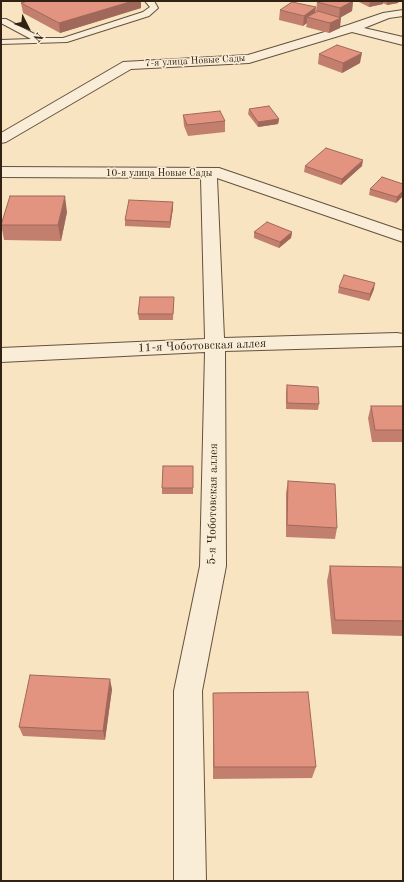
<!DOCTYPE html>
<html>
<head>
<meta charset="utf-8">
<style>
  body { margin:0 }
  #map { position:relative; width:404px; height:882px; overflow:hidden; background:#f8e4c1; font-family:"Old Standard TT",serif }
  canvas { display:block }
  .frame { position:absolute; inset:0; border:2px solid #322213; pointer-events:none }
  .north { position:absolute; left:8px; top:8px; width:40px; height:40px; -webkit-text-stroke:3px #faedd7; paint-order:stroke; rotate:132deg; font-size:11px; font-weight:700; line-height:16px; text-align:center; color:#322213 }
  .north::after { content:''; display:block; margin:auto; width:14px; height:18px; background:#322213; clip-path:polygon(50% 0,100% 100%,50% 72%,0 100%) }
</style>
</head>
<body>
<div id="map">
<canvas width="404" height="882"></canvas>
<div class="frame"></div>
<div class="north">N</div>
</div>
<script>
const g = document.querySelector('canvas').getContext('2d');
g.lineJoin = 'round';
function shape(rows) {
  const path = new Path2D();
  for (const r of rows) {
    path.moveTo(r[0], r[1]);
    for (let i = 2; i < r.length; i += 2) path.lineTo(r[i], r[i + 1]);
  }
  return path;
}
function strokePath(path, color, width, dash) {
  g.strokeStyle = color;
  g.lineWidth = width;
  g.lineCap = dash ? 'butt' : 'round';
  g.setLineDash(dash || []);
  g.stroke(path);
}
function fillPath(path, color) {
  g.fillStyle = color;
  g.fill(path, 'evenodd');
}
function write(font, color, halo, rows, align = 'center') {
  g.font = font + ' "Old Standard TT",serif';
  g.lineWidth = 3;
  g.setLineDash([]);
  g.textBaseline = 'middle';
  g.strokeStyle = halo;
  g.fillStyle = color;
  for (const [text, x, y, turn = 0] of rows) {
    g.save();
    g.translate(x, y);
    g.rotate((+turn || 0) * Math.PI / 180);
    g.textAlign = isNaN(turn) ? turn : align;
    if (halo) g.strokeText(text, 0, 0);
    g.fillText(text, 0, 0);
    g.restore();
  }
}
const service = shape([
  [145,1,154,1,158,8,149,16,67,42,1,44,1,40,31,39,1,23,1,19,6,19,42,38,63,38,143,12,150,7,145,1]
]);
const minor = shape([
  [403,10,403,16,389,18,364,28,403,37,403,45,352,32,249,63,131,69,6,142,1,143,1,133,123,62,248,55,348,25,383,13,403,10],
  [1,167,219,168,403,231,403,242,217,178,224,338,397,333,403,334,403,346,225,351,226,566,202,691,206,881,174,881,174,691,200,566,205,352,1,362,1,348,205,339,201,178,1,177,1,167]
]);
const wall = shape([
  [28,1,141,1,141,8,60,33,23,13,21,3],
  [353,1,352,11,340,18,340,28,329,33,306,27,307,23,303,26,279,20,280,10,316,12,317,12,316,11,317,2],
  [357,1,399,1,398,3,387,5,383,3,383,4,369,7],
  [319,54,360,63,342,73,318,64],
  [249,109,279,119,278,124,258,127,248,114],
  [183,115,225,121,225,132,188,136,184,126],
  [305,166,362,166,341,185,304,172],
  [403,184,403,196,396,203,369,195,370,189],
  [173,202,173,208,170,228,125,226,125,220],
  [67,212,61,241,4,240,1,224],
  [254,232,292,232,291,238,279,248,254,238],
  [339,287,374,289,369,301,338,293],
  [174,297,173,320,139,320,138,314],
  [287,385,319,404,318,410,286,409,286,392],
  [371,406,403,406,403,442,372,442,368,418],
  [193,466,193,494,162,494,162,488],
  [288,481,337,528,335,539,286,537,286,493],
  [330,566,403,567,403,636,332,634,327,581],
  [112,689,105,740,23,736,19,727],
  [213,693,316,767,312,778,213,779]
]);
const shadedWall = shape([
  [133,1,141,1,141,8,60,33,59,23],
  [353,1,352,11,339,18,340,8],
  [375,1,384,1,383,4,369,7,370,2],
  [387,1,399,1,398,3,387,5],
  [316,7,315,17,307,17,307,23,303,26,304,16],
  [341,18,340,28,329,33,330,23],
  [362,53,360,63,342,73,343,63],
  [279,119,278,124,258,127,258,122],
  [363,160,362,166,341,185,342,179],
  [403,191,403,196,396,203,397,197],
  [65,196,67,212,61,241,58,225],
  [173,202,173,208,170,228,170,222],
  [292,232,291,238,279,248,280,242],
  [375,283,374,289,369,301,370,294],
  [110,679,112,689,105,740,103,731]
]);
const building = shape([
  [28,1,133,1,59,23,21,3,28,1],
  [319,1,353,1,340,8,317,2,319,1],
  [367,1,375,1,370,2,367,1],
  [292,2,316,7,304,16,280,10,292,2],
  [318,11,341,18,330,23,307,17,318,11],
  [337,45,362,53,343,63,319,54,337,45],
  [269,106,279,119,258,122,249,109,269,106],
  [220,111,225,121,187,125,183,115,220,111],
  [326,148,363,160,342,179,305,166,326,148],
  [382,177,403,184,403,191,397,197,370,189,382,177],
  [10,196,65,196,58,225,1,225,10,196],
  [129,200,173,202,170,222,125,220,129,200],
  [267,222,292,232,280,242,254,232,267,222],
  [344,275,375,283,370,294,339,287,344,275],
  [140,297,174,297,173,314,138,314,140,297],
  [287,385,318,387,319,404,287,403,287,385],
  [371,406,403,406,403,430,375,430,371,406],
  [163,466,193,466,193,488,162,488,163,466],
  [288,481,335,484,337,528,287,525,288,481],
  [330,566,403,567,403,621,335,620,330,566],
  [30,675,110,679,103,731,19,727,30,675],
  [308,692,316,767,214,767,213,693,308,692]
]);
const farStreetnames = [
  ["7-я улица Новые Сады",195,61,-3],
  ["10-я улица Новые Сады",159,173]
];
const streetNames = [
  ["11-я Чоботовская аллея",202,346,-2],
  ["5-я Чоботовская аллея",213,504,-89]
];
strokePath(service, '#64523e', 2);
strokePath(minor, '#64523e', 2);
fillPath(service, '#faedd7');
fillPath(minor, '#faedd7');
fillPath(wall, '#c37f6e');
fillPath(shadedWall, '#9f685a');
fillPath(building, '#e39480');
strokePath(building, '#9f685a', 1);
write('10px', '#322213', '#faedd7', farStreetnames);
write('12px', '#322213', '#faedd7', streetNames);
</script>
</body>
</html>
